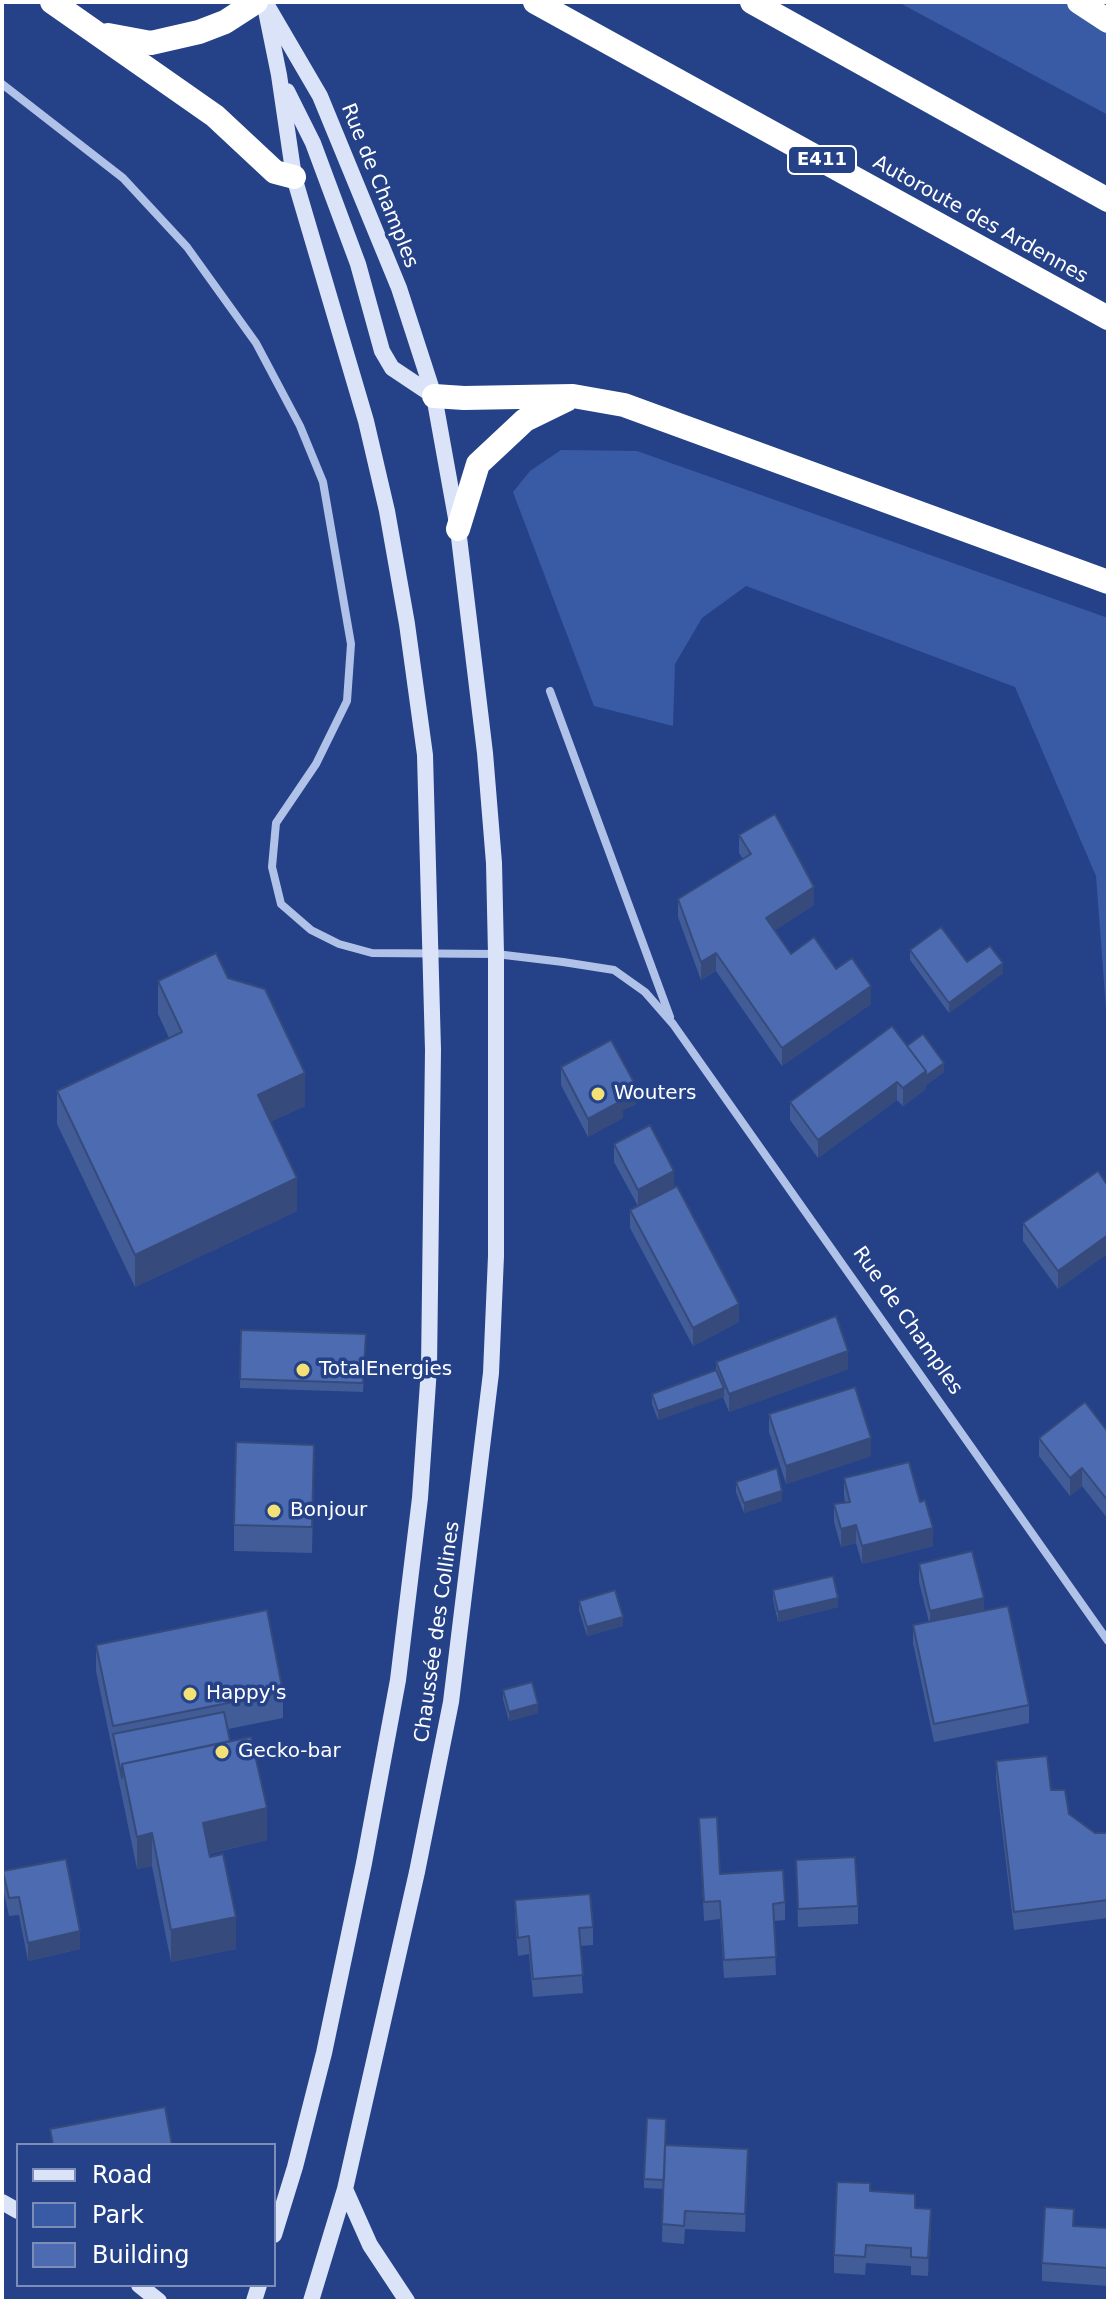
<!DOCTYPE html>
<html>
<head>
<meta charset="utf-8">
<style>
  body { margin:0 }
  #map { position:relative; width:1110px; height:2303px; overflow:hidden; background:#254288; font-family:"DejaVu Sans",sans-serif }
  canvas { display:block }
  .frame { position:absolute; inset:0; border:4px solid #fff; pointer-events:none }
  .legend { position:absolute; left:16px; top:2143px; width:260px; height:144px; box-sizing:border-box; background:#254288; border:2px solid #7c8eb8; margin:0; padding:10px 14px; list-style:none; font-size:24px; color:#fff }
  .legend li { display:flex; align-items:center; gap:16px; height:40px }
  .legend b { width:40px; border:2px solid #7c8eb8 }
</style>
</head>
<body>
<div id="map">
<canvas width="1110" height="2303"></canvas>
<div class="frame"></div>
<ul class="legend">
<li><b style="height:10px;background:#dbe3f8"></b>Road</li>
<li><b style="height:22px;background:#395aa5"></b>Park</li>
<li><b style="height:22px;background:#4d6bb0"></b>Building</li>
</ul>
</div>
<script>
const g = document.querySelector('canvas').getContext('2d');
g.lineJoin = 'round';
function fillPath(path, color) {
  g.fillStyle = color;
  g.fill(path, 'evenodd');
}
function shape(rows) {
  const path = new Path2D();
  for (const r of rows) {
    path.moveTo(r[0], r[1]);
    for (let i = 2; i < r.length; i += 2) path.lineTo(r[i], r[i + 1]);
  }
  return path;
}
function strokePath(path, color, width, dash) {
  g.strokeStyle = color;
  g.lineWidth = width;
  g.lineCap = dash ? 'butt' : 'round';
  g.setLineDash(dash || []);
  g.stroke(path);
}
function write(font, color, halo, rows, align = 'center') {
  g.font = font + ' "DejaVu Sans",sans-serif';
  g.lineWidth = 7;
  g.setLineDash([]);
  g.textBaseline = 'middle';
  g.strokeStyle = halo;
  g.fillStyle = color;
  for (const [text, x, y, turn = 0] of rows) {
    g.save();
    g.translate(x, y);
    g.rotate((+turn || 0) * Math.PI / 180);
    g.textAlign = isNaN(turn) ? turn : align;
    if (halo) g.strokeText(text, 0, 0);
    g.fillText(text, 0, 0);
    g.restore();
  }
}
const green = shape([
  [898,2,1108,2,1108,115],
  [561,450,637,451,1108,618,1108,1035,1096,876,1015,687,746,586,702,618,675,664,673,726,594,706,513,492,530,471]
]);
const street = shape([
  [2,84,123,178,187,247,256,343,300,426,323,482,351,644,347,701,316,764,276,823,272,867,281,904,311,930,339,944,372,953,496,954,563,962,614,970,645,992,673,1024,1108,1641],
  [550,691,670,1017]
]);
const secondary = shape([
  [265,2,320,96,399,288,434,396,458,529,485,753,494,863,496,954,496,1256,491,1373,451,1702,417,1872,345,2189,311,2301],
  [266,11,279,75,294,177,366,421,387,511,407,624,425,755,433,1050,429,1368,420,1498,398,1680,364,1863,324,2053,295,2167,274,2235],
  [287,91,313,143,358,264,382,351,392,368,434,396],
  [345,2189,370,2245,407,2301],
  [2,2202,18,2211],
  [139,2285,159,2301],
  [254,2301,259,2285]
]);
const highway = shape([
  [52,2,215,116,275,172,294,177],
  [535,2,1108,318],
  [752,2,1108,200],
  [1079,2,1108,21],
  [108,35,151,43,199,32,225,22,256,2],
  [434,396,464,398,573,396,624,405,1108,582],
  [458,529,478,464,525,420,566,400]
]);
const wall = shape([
  [739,835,814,905,775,930,791,954,836,969,871,1004,782,1066,716,971,701,980,678,917,678,899,743,859,739,853],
  [910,950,967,962,1003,973,949,1013,910,960],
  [228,978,305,1106,270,1122,297,1211,135,1287,57,1124,57,1091,169,1038,158,1014,158,981],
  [907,1046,944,1072,926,1085,926,1089,903,1106,897,1100,818,1158,790,1120,790,1102],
  [561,1067,636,1104,623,1110,623,1118,588,1137,561,1085],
  [614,1144,674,1187,739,1322,693,1346,630,1228,630,1210,638,1206,614,1162],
  [1108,1186,1108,1253,1058,1289,1023,1241,1023,1223],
  [241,1330,366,1334,363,1392,240,1388],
  [716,1362,848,1369,729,1412,723,1397,658,1420,652,1404,652,1394,716,1370],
  [769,1414,871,1456,786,1484,769,1432],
  [1108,1432,1108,1519,1082,1486,1070,1496,1039,1456,1039,1438],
  [314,1471,312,1553,234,1551,234,1525],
  [844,1478,933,1546,862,1564,856,1543,841,1547,834,1522,834,1504,845,1502,844,1496],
  [736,1482,782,1501,744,1513,736,1492],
  [919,1564,984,1611,1029,1705,1029,1723,934,1742,913,1643,913,1625,929,1622,919,1582],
  [773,1590,838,1607,778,1622,773,1599],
  [579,1601,623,1626,587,1636,579,1610],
  [96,1645,283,1692,283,1718,228,1729,230,1741,267,1840,209,1854,236,1949,171,1962,152,1866,137,1869,96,1671],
  [503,1690,538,1713,509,1721,503,1699],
  [996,1761,1051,1790,1069,1814,1095,1833,1108,1833,1108,1918,1014,1930,996,1779],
  [699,1818,720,1874,785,1902,785,1920,774,1921,776,1975,724,1978,720,1919,704,1921],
  [796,1860,858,1906,858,1924,798,1927],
  [3,1871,80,1949,28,1961,19,1915,9,1916,3,1889],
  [515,1900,593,1927,593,1945,580,1946,583,1993,533,1997,529,1954,518,1956,515,1918],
  [665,2145,748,2167,745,2232,685,2229,684,2244,662,2242,663,2189,644,2188,644,2179],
  [870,2191,915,2208,931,2227,928,2276,911,2275,911,2266,866,2263,865,2275,834,2273,834,2255],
  [1074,2226,1108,2228,1108,2286,1042,2281,1042,2263]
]);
const shadedWall = shape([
  [814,887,814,905,766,936,766,918],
  [716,953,716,971,701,980,701,962],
  [1003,963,1003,973,949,1013,949,1003],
  [871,986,871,1004,782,1066,782,1048],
  [944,1063,944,1072,926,1085,926,1089,903,1106,903,1088,926,1071],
  [305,1073,305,1106,258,1128,258,1095],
  [897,1082,897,1100,818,1158,818,1140],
  [636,1086,636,1104,623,1110,623,1118,588,1137,588,1119,619,1094],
  [674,1171,674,1189,638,1208,638,1190],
  [297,1178,297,1211,135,1287,135,1255],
  [1108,1235,1108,1253,1058,1289,1058,1271],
  [739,1304,739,1322,693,1346,693,1328],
  [848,1351,848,1369,729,1412,729,1394],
  [724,1388,724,1397,658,1420,658,1411],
  [871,1438,871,1456,786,1484,786,1466],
  [1082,1468,1082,1486,1070,1496,1070,1478],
  [782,1491,782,1501,744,1513,744,1503],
  [856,1525,856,1543,841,1547,841,1529],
  [933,1528,933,1546,862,1564,862,1546],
  [838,1598,838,1607,778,1622,778,1612],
  [984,1598,984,1616,930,1629,930,1611],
  [623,1617,623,1626,587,1636,587,1627],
  [538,1704,538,1713,509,1721,509,1712],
  [267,1808,267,1840,203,1855,203,1823],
  [152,1833,152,1866,137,1869,137,1837],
  [236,1917,236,1949,171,1962,171,1930],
  [80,1931,80,1949,28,1961,28,1943],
  [748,2149,748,2167,745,2232,745,2214],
  [931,2209,931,2227,928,2276,928,2258]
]);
const building = shape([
  [775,814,814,887,766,918,791,954,814,937,836,969,852,958,871,986,782,1048,716,953,701,962,678,899,751,854,739,835,775,814],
  [941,927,967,962,990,946,1003,963,949,1003,910,950,941,927],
  [216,953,228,978,265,989,305,1073,258,1095,297,1178,135,1255,57,1091,182,1032,158,981,216,953],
  [892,1026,926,1071,903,1088,897,1082,818,1140,790,1102,892,1026],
  [923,1034,944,1063,926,1076,926,1071,907,1046,923,1034],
  [611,1040,636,1086,619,1094,623,1100,588,1119,561,1067,611,1040],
  [650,1125,674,1171,638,1190,614,1144,650,1125],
  [1098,1171,1108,1186,1108,1235,1058,1271,1023,1223,1098,1171],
  [677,1186,739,1304,693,1328,630,1210,677,1186],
  [836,1316,848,1351,729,1394,716,1362,836,1316],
  [241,1330,366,1334,363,1383,240,1379,241,1330],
  [716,1370,724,1388,658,1411,652,1394,716,1370],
  [855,1387,871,1438,786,1466,769,1414,855,1387],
  [1085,1402,1108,1432,1108,1501,1082,1468,1070,1478,1039,1438,1085,1402],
  [236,1442,314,1445,312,1527,234,1525,236,1442],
  [909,1462,920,1502,925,1500,933,1528,862,1546,856,1525,841,1529,834,1504,850,1502,844,1478,909,1462],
  [777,1468,782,1491,744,1503,736,1482,777,1468],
  [972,1551,984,1598,930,1611,919,1564,972,1551],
  [833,1576,838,1598,778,1612,773,1590,833,1576],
  [615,1590,623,1617,587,1627,579,1601,615,1590],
  [1008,1606,1029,1705,934,1724,913,1625,1008,1606],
  [267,1610,283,1692,113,1726,96,1645,267,1610],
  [532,1682,538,1704,509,1712,503,1690,532,1682],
  [224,1712,230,1741,122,1764,122,1778,113,1734,224,1712],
  [251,1737,267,1808,203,1823,210,1857,223,1854,236,1917,171,1930,152,1833,137,1837,122,1764,251,1737],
  [1047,1756,1051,1790,1065,1790,1069,1814,1095,1833,1108,1833,1108,1900,1014,1912,996,1761,1047,1756],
  [717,1817,720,1874,783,1870,785,1902,773,1904,776,1957,724,1960,720,1901,704,1902,699,1818,717,1817],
  [855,1857,858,1906,798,1909,796,1860,855,1857],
  [66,1859,80,1931,28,1943,19,1897,9,1898,3,1871,66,1859],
  [590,1894,593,1927,579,1928,583,1975,533,1979,529,1936,518,1938,515,1900,590,1894],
  [165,2107,172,2145,53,2145,50,2129,165,2107],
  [647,2118,666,2119,664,2180,644,2179,647,2118],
  [665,2145,748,2149,745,2214,685,2211,684,2226,662,2224,665,2145],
  [837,2182,870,2183,870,2191,915,2194,915,2208,931,2209,928,2258,911,2257,911,2248,866,2245,865,2257,834,2255,837,2182],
  [1045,2207,1074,2209,1073,2226,1108,2228,1108,2268,1042,2263,1045,2207]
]);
const markers = [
  [598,1094,8,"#f3e175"],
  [303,1370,8,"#f3e175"],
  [274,1511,8,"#f3e175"],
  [190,1694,8,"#f3e175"],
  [222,1752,8,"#f3e175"]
];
const shields = [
  [822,160,68]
];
const shieldNames = [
  ["E411",822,160]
];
const streetNames = [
  ["Rue de Champles",379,186,68],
  ["Autoroute des Ardennes",980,220,29],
  ["Rue de Champles",907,1321,55],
  ["Chaussée des Collines",438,1632,-82]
];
const poiNames = [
  ["Wouters",614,1094],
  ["TotalEnergies",319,1370],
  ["Bonjour",290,1511],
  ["Happy's",206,1694],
  ["Gecko-bar",238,1752]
];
fillPath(green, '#395aa5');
strokePath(street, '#b1c2e9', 8);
strokePath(secondary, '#dbe3f8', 16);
strokePath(highway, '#fff', 24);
fillPath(wall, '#425c97');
fillPath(shadedWall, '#364b7b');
fillPath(building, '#4d6bb0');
strokePath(building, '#364b7b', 2);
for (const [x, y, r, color] of markers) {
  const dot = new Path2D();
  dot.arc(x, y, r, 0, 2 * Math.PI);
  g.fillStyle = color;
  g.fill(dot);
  strokePath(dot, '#254288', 3);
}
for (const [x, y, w] of shields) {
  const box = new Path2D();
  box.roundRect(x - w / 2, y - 14, w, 28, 6);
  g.fillStyle = '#254288';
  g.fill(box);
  strokePath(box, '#fff', 2);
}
write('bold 18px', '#fff', null, shieldNames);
write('20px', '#fff', '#254288', streetNames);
write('20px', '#fff', '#254288', poiNames, 'left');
</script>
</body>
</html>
